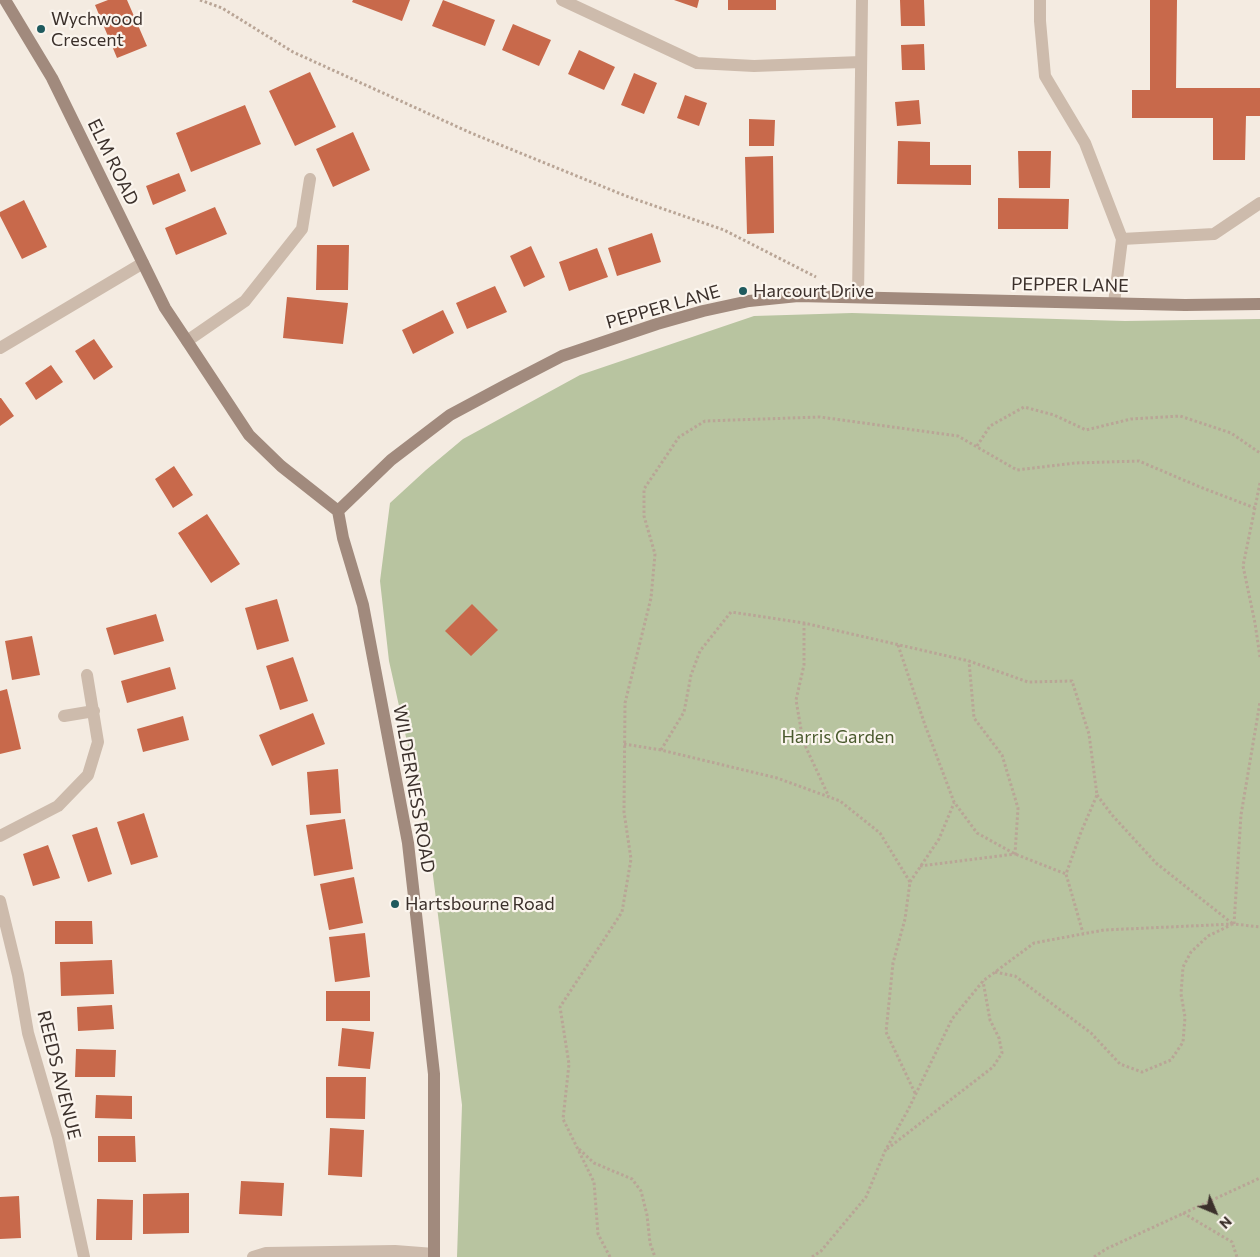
<!DOCTYPE html>
<html>
<head>
<meta charset="utf-8">
<style>
  body { margin:0 }
  #map { position:relative; width:1260px; height:1257px; overflow:hidden; background:#f4ebe1; font-family:Commissioner,sans-serif }
  canvas { display:block }
  .north { position:absolute; left:1190px; top:1187px; width:50px; height:50px; -webkit-text-stroke:4px #fbf5ee; paint-order:stroke; rotate:135deg; font-size:14px; font-weight:700; line-height:20px; text-align:center; color:#3b302b }
  .north::after { content:''; display:block; margin:auto; width:18px; height:22px; background:#3b302b; clip-path:polygon(50% 0,100% 100%,50% 72%,0 100%) }
</style>
</head>
<body>
<div id="map">
<canvas width="1260" height="1257"></canvas>
<div class="north">N</div>
</div>
<script>
const g = document.querySelector('canvas').getContext('2d');
g.lineJoin = 'round';
function fillPath(path, color) {
  g.fillStyle = color;
  g.fill(path, 'evenodd');
}
function shape(rows) {
  const path = new Path2D();
  for (const r of rows) {
    path.moveTo(r[0], r[1]);
    for (let i = 2; i < r.length; i += 2) path.lineTo(r[i], r[i + 1]);
  }
  return path;
}
function strokePath(path, color, width, dash) {
  g.strokeStyle = color;
  g.lineWidth = width;
  g.lineCap = dash ? 'butt' : 'round';
  g.setLineDash(dash || []);
  g.stroke(path);
}
function write(font, color, halo, rows, align = 'center') {
  g.font = font + ' Commissioner,sans-serif';
  g.lineWidth = 4.5;
  g.setLineDash([]);
  g.textBaseline = 'middle';
  g.strokeStyle = halo;
  g.fillStyle = color;
  for (const [text, x, y, turn = 0] of rows) {
    g.save();
    g.translate(x, y);
    g.rotate((+turn || 0) * Math.PI / 180);
    g.textAlign = isNaN(turn) ? turn : align;
    if (halo) g.strokeText(text, 0, 0);
    g.fillText(text, 0, 0);
    g.restore();
  }
}
const green = shape([
  [852,313,1125,321,1260,319,1260,1257,457,1257,462,1105,428,836,389,661,380,581,390,503,426,470,463,439,580,375,754,316]
]);
const building = shape([
  [108,0,127,0,147,46,117,58,95,5],
  [353,0,410,0,402,21,352,2],
  [443,0,495,20,485,46,432,26],
  [674,0,699,0,697,8],
  [728,0,776,0,776,10,728,10],
  [900,0,924,0,925,26,901,26],
  [1150,0,1177,0,1176,88,1260,88,1260,116,1246,116,1245,160,1213,160,1213,118,1132,118,1132,90,1150,90],
  [513,24,551,40,539,66,502,50],
  [924,44,925,70,902,70,901,45],
  [579,50,615,67,604,90,568,74],
  [310,72,336,127,295,146,269,91],
  [634,73,657,83,644,114,621,105],
  [685,95,707,103,699,126,677,118],
  [919,100,921,124,897,126,895,102],
  [245,105,261,144,191,172,176,133],
  [749,119,775,120,774,146,749,146],
  [353,132,370,170,333,187,316,149],
  [898,141,930,142,930,165,971,165,971,185,897,184],
  [1018,151,1051,151,1050,188,1019,188],
  [773,156,774,233,747,234,745,157],
  [179,173,186,191,153,205,146,186],
  [998,198,1069,199,1068,229,998,229],
  [24,200,47,247,22,259,0,216,0,212],
  [215,207,227,234,176,255,165,228],
  [652,233,661,262,617,276,608,248],
  [317,245,349,245,348,290,316,290],
  [531,246,545,277,524,287,510,256],
  [597,248,608,277,569,291,559,262],
  [495,286,507,312,467,329,456,303],
  [287,297,348,303,343,344,283,338],
  [443,310,454,333,413,354,402,330],
  [94,339,113,367,94,380,75,351],
  [51,365,63,382,36,400,25,383],
  [0,398,1,398,14,416,0,426],
  [174,466,193,495,173,508,155,479],
  [207,514,240,564,211,583,178,533],
  [277,599,289,641,257,650,245,608],
  [472,604,498,630,471,656,445,631],
  [156,614,164,641,114,655,106,628],
  [32,636,40,675,12,680,5,641],
  [293,657,308,701,280,710,266,666],
  [170,667,176,689,127,703,121,681],
  [7,689,21,749,0,754,0,691],
  [313,713,325,744,272,766,259,735],
  [183,716,189,740,143,752,137,729],
  [338,769,341,813,310,815,307,772],
  [144,813,158,857,131,865,117,822],
  [345,819,353,869,314,876,306,825],
  [97,827,112,874,88,882,72,835],
  [48,845,60,878,33,886,23,854],
  [354,877,363,923,329,930,320,884],
  [55,921,92,921,93,944,55,944],
  [365,933,370,977,335,982,329,937],
  [112,960,114,994,61,996,60,962],
  [326,991,370,991,370,1021,326,1021],
  [112,1005,114,1029,78,1031,77,1007],
  [342,1028,374,1032,370,1069,338,1066],
  [76,1049,116,1050,115,1077,75,1077],
  [326,1077,366,1077,365,1119,326,1118],
  [96,1095,132,1096,132,1119,95,1118],
  [330,1128,364,1130,362,1177,328,1175],
  [98,1136,135,1136,136,1162,98,1162],
  [241,1181,284,1183,282,1216,239,1214],
  [189,1193,189,1233,143,1234,143,1194],
  [19,1196,21,1238,0,1239,0,1197],
  [97,1199,133,1200,132,1240,96,1240]
]);
const path = shape([
  [200,0,222,8,293,52,471,133,626,196,724,230,816,277],
  [977,446,990,426,1024,407,1054,415,1086,430,1131,419,1180,416,1231,433,1260,453],
  [1260,483,1243,566,1255,623,1260,657],
  [804,623,804,665,796,700,803,741,829,797],
  [898,645,925,725,954,802,977,833,1015,854,1066,874],
  [624,744,661,750,777,778,840,801,880,833,910,882,905,919,893,963,886,1032,915,1093],
  [661,750,684,712,691,675,700,651,731,612,804,623,969,661,1028,682,1072,681,1089,734,1097,795,1081,832,1066,874,1083,933],
  [1097,795,1112,815,1156,863,1233,924],
  [920,866,1015,854,1018,808,1002,755,974,718,969,661],
  [910,882,939,839,954,803],
  [1234,924,1241,815,1260,702],
  [995,972,1015,976,1091,1033,1120,1064,1142,1072,1171,1060,1183,1042,1185,1017,1181,994,1183,967,1191,952,1208,936,1231,925],
  [579,1149,594,1163,632,1179,641,1191,647,1215,650,1243,655,1257],
  [887,1149,993,1067,1002,1053,999,1038,990,1020,983,981],
  [1183,1213,1232,1242,1237,1257],
  [610,1257,598,1234,594,1182,563,1119,569,1064,560,1007,622,912,631,859,624,812,625,703,651,598,655,554,644,516,644,489,679,437,705,421,820,417,958,436,1017,470,1075,463,1139,461,1200,487,1255,508],
  [812,1257,821,1251,866,1197,885,1151,908,1110,952,1019,983,981,1034,943,1104,930,1234,924,1260,927],
  [1094,1257,1106,1249,1260,1178]
]);
const lane = shape([
  [187,341,245,301,302,229,310,179]
]);
const street = shape([
  [562,0,697,63,754,66,861,62],
  [1040,0,1040,21,1045,76,1085,143,1122,239,1114,303],
  [1122,239,1214,234,1260,203],
  [858,297,862,0],
  [0,348,143,263],
  [64,716,94,711],
  [0,836,58,806,88,775,98,742,87,675],
  [0,901,18,975,28,1033,58,1137,84,1257],
  [253,1257,266,1253,395,1251,434,1254]
]);
const secondary = shape([
  [5,0,52,78,165,308,187,341,249,435,281,466,338,511],
  [338,511,391,460,450,415,506,385,562,356,657,324,703,311,749,301,798,296,1185,305,1260,304],
  [338,511,343,538,363,605,408,843,434,1074,434,1257]
]);
const markers = [
  [41,29,5,"#1f5a5e"],
  [743,291,5,"#1f5a5e"],
  [395,904,5,"#1f5a5e"]
];
const poiNames = [
  ["Wychwood",51,19],
  ["Crescent",51,40],
  ["Harcourt Drive",753,291],
  ["Hartsbourne Road",405,904]
];
const streetNames = [
  ["ELM ROAD",113,162,64],
  ["PEPPER LANE",1070,285,1],
  ["PEPPER LANE",663,307,-16],
  ["WILDERNESS ROAD",414,789,80],
  ["REEDS AVENUE",59,1075,76]
];
const parkNames = [
  ["Harris Garden",838,737]
];
fillPath(green, '#b8c4a0');
fillPath(building, '#c8694b');
strokePath(path, '#b9a596', 3, [2.5, 2.5]);
strokePath(lane, '#cdbbac', 12);
strokePath(street, '#cdbbac', 12);
strokePath(secondary, '#a18a7d', 12);
for (const [x, y, r, color] of markers) {
  const dot = new Path2D();
  dot.arc(x, y, r, 0, 2 * Math.PI);
  g.fillStyle = color;
  g.fill(dot);
  strokePath(dot, '#fbf5ee', 2);
}
write('18px', '#3b302b', '#fbf5ee', poiNames, 'left');
write('18px', '#3b302b', '#fbf5ee', streetNames);
write('18px', '#4a5a2e', '#fbf5ee', parkNames);
</script>
</body>
</html>
